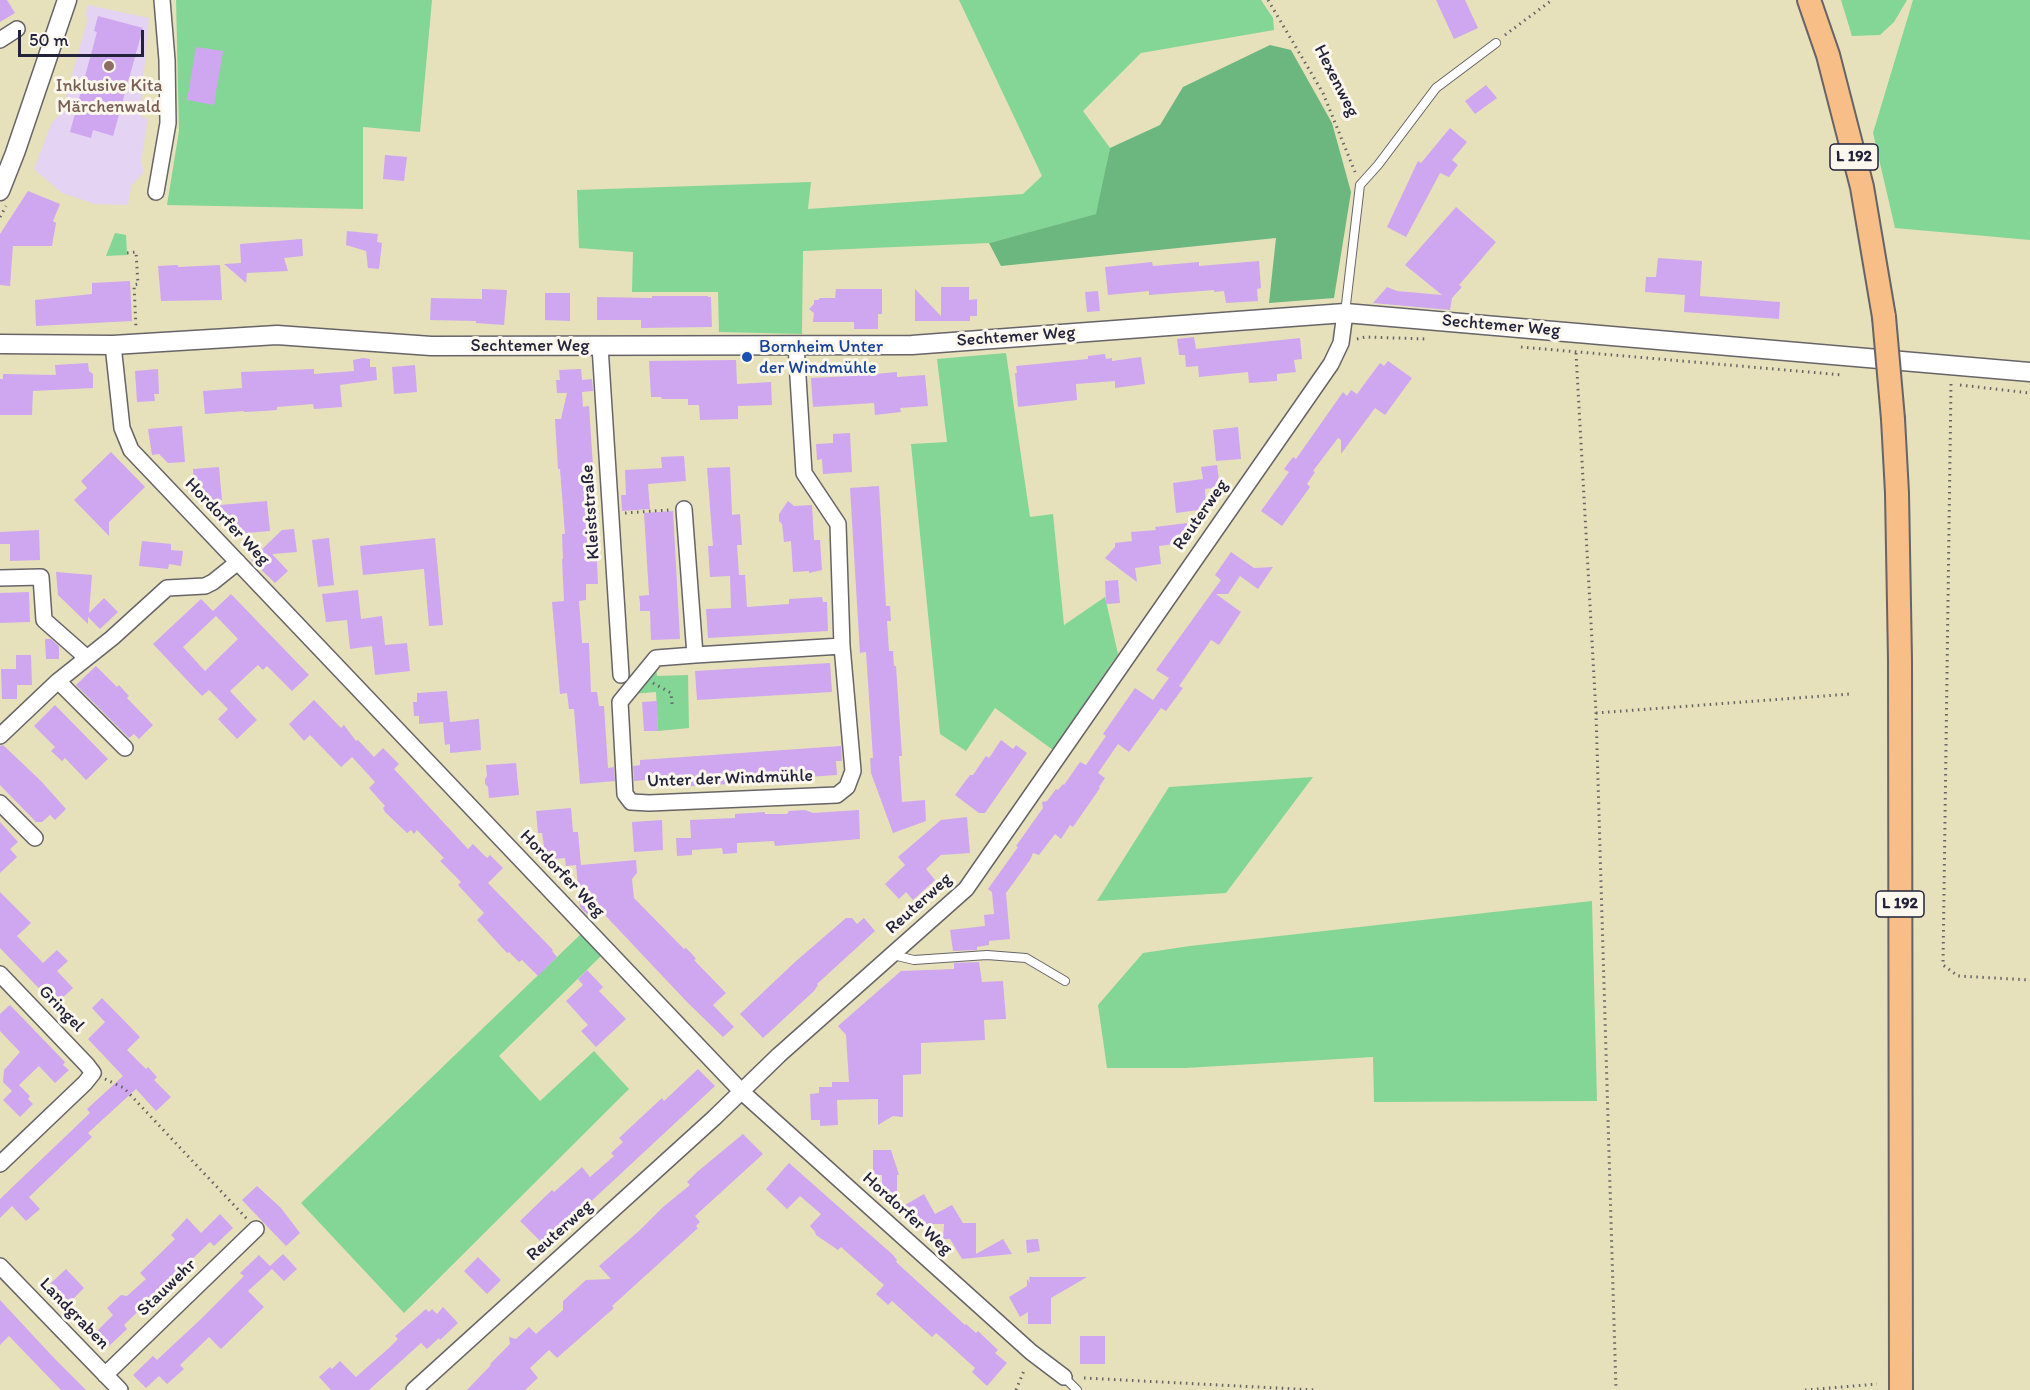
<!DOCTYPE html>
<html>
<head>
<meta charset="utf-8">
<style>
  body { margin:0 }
  #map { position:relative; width:2030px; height:1390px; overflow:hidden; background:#e6e0bb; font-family:Itim,sans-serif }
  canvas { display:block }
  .scale { position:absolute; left:18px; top:30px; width:126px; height:27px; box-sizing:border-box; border:3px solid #22223b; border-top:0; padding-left:8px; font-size:18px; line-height:21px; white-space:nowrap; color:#22223b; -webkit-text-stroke:4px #fbf7ec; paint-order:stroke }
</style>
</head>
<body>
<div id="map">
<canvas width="2030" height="1390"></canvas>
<div class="scale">50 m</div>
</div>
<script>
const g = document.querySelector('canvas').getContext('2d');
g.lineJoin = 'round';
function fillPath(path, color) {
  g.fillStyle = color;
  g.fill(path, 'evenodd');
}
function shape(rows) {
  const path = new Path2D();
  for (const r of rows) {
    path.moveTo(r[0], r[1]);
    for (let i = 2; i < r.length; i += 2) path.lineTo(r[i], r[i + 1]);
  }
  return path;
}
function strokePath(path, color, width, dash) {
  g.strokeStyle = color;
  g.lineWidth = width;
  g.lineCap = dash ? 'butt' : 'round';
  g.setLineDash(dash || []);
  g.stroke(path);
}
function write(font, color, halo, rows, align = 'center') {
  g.font = font + ' Itim,sans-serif';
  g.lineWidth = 6;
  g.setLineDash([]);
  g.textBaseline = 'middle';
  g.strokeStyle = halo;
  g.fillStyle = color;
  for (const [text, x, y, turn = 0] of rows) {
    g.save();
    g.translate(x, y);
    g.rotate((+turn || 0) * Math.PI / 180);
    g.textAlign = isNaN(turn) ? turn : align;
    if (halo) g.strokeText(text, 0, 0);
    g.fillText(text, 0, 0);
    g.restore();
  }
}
const built = shape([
  [88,5,149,18,140,116,148,119,141,161,144,172,131,186,128,205,95,204,62,193,34,169,52,122,61,114,88,18,85,16]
]);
const green = shape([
  [176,0,432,0,420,132,363,127,363,209,167,205,179,131],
  [959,0,1261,0,1273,18,1274,30,1141,53,1083,111,1110,148,1097,214,989,243,803,251,802,334,719,332,718,292,632,292,633,252,579,248,577,190,811,182,808,209,1023,194,1042,176],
  [1841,0,1907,0,1894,22,1880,35,1852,36],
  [1913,0,2030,0,2030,240,1895,228,1873,133],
  [115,233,126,235,127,255,106,256],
  [1006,353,1030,517,1053,514,1064,625,1105,597,1118,654,1053,750,995,708,966,751,940,734,911,444,947,442,937,359],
  [656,666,657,676,688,675,689,728,658,731,656,692,632,694],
  [1313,777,1226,893,1097,901,1169,787],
  [1592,901,1597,1101,1374,1102,1373,1057,1185,1068,1107,1068,1098,1005,1143,953,1190,946],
  [582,933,601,956,499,1056,540,1101,594,1051,629,1089,404,1313,301,1203]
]);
const forest = shape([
  [1270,45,1291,50,1332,123,1351,192,1334,298,1269,303,1276,238,1001,266,989,243,1096,214,1110,148,1160,125,1183,87]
]);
const building = shape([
  [0,0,7,0,15,13,0,22],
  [1436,0,1465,0,1478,28,1454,39],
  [98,16,143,28,113,136,93,130,91,138,70,132,97,32,94,31],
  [196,47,223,51,214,105,187,100],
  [1486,85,1497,98,1475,114,1465,101],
  [1450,128,1467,142,1452,160,1458,165,1449,177,1440,173,1406,237,1387,227,1418,161,1421,163],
  [385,155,407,157,404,181,383,179],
  [28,191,60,204,53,221,56,223,52,246,13,246,10,286,0,285,0,234],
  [1456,207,1496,242,1459,285,1462,287,1452,298,1450,310,1373,303,1387,287,1397,291,1442,295,1405,265],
  [347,231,378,234,377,242,382,243,379,269,368,268,366,251,346,245],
  [302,239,303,256,284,258,288,271,247,273,246,283,224,264,241,263,240,244],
  [1658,258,1702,261,1700,296,1780,302,1779,319,1684,312,1685,295,1645,292,1646,277,1656,277],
  [1259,261,1261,288,1257,289,1258,301,1226,303,1224,291,1214,292,1214,290,1149,295,1149,291,1108,295,1105,267,1152,262,1153,266,1199,262,1199,266],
  [178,265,178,267,220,265,222,300,161,301,158,266],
  [130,281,132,321,36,326,35,300,92,294,92,283],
  [941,287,969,287,969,300,977,299,977,316,970,316,970,321,915,321,915,289,941,316],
  [482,289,507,290,504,325,476,323,476,321,430,320,431,298,482,299],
  [836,289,882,289,882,314,878,314,878,329,854,329,854,322,813,322,814,313,809,309,814,304,814,300,818,300,820,298,835,298],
  [1098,291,1100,311,1087,312,1085,292],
  [545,293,570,293,570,321,545,320],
  [652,296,708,296,708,297,711,297,712,327,641,328,641,320,597,320,597,297,652,298],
  [1194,337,1196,349,1300,338,1302,359,1294,360,1296,372,1277,374,1277,381,1249,383,1248,372,1199,377,1198,366,1186,367,1185,355,1179,355,1177,339],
  [1105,354,1106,359,1112,358,1112,361,1141,357,1145,384,1115,388,1115,381,1076,384,1077,400,1018,407,1015,373,1017,373,1016,366,1088,359,1088,356],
  [363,358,370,359,370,367,376,367,377,380,340,385,342,407,314,409,313,404,277,407,277,410,263,411,244,412,244,411,205,414,203,391,242,388,241,372,314,369,314,374,354,371,353,360],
  [736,360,737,384,771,382,772,405,738,406,738,419,700,420,699,405,688,405,688,399,662,399,661,397,651,397,649,361],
  [1388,361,1412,378,1385,415,1375,408,1341,454,1341,440,1338,438,1313,471,1315,472,1307,484,1310,487,1282,526,1261,511,1289,472,1284,469,1293,457,1296,459,1343,392,1347,396,1351,390,1357,394,1380,363,1384,366],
  [88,363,89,371,93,374,93,388,33,391,32,415,0,415,0,379,3,379,3,374,56,375,55,365],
  [415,365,417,392,394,394,392,367],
  [158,369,159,394,154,394,155,401,137,402,135,371],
  [581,369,582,380,592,379,593,391,582,392,583,407,589,406,594,482,592,512,596,512,598,541,596,541,598,584,586,584,586,600,579,601,582,643,589,643,591,692,597,692,599,706,604,706,608,768,614,767,615,781,580,784,574,709,569,709,567,693,560,694,552,602,564,601,562,559,563,559,562,534,565,534,560,469,558,469,555,419,561,419,567,393,557,393,556,380,560,380,559,370],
  [897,372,897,377,925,375,928,406,900,408,901,412,875,415,874,403,813,407,811,378,853,376],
  [182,426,185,462,168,463,159,454,152,455,148,429],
  [1238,427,1241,459,1216,461,1213,430],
  [850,433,852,472,823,474,822,459,817,460,816,444,833,443,833,434],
  [111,452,145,487,109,522,109,536,74,500,87,488,81,481],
  [684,456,686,481,648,484,650,509,622,511,621,495,626,495,625,470,662,468,661,457],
  [1217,465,1220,487,1205,489,1206,509,1176,513,1173,483,1203,479,1201,467],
  [219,467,222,500,203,501,202,482,194,482,193,469],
  [730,467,732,515,740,514,742,545,737,545,739,575,745,575,747,607,789,604,789,599,822,597,823,602,827,602,828,631,708,638,706,609,731,608,730,576,710,577,708,546,713,546,707,468],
  [879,486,886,606,890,606,891,621,887,621,889,651,893,651,894,666,896,666,902,756,899,756,902,802,925,800,926,821,893,833,871,773,870,758,873,758,866,652,860,653,850,488],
  [267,501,270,531,235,534,234,521,225,522,225,519,221,519,220,505],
  [788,501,794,506,812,505,814,540,820,540,822,570,809,573,809,571,793,572,791,541,784,542,782,524,779,521,779,514],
  [673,511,680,639,651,640,650,611,640,611,640,603,639,596,649,595,644,513],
  [1187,523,1189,542,1159,546,1161,564,1135,568,1137,582,1105,558,1115,547,1115,543,1132,541,1131,532,1156,530,1155,527],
  [294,529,297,552,272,554,288,571,275,583,251,560,282,530],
  [39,530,40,560,10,561,10,544,0,544,0,532],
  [329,538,334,585,318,587,312,540],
  [435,538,443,625,429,626,424,569,363,575,360,546],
  [142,541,171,544,171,550,183,551,181,566,169,564,168,569,139,566],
  [1231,552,1254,568,1273,567,1258,589,1240,576,1228,594,1216,594,1241,612,1219,645,1211,640,1179,686,1183,688,1166,711,1161,708,1129,752,1118,744,1098,773,1105,778,1099,787,1100,788,1073,827,1070,825,1061,839,1055,834,1039,855,1033,853,1030,860,1006,893,1010,939,989,941,989,945,977,947,977,950,953,951,950,930,985,926,984,915,994,914,992,892,988,889,1018,847,1016,846,1043,808,1042,802,1047,801,1056,789,1058,790,1063,784,1064,785,1080,762,1086,765,1106,736,1103,734,1135,688,1153,700,1169,678,1156,670,1221,580,1215,575],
  [56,572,92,575,89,613,104,598,118,612,100,629,88,617,88,624,58,595],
  [1118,580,1120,603,1106,604,1105,581],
  [358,590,361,619,382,616,385,645,407,643,410,671,375,675,372,646,350,649,347,620,326,622,322,594],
  [29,592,30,622,0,623,0,593],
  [231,594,309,675,292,691,267,666,263,670,258,665,230,691,257,720,237,739,218,719,228,709,209,690,202,696,153,644,201,599,213,611],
  [216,616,238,639,205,671,183,647],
  [45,639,51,639,59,646,59,659,46,659],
  [16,655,31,655,32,685,17,685,17,699,2,699,1,669,16,669],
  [830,663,832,692,697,700,695,671],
  [96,666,117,687,119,685,129,696,127,698,153,725,139,739,134,734,129,738,76,685],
  [447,691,450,722,479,719,481,750,450,753,450,744,445,745,443,722,419,724,419,716,414,716,413,702,417,702,417,693],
  [314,700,341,728,344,725,356,741,358,740,374,757,383,748,399,764,394,769,468,849,473,844,487,858,490,855,503,868,488,883,553,950,552,951,557,957,538,976,522,960,519,962,509,952,507,953,477,920,484,913,458,885,461,882,440,861,444,858,417,830,414,834,411,830,407,833,385,812,383,808,385,806,369,788,375,782,352,757,341,767,310,735,304,741,289,724],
  [657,701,658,731,644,731,642,702],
  [55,705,108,759,86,780,65,758,62,761,51,751,55,747,34,726],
  [1001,740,1013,749,1016,745,1027,753,985,813,979,813,955,795,970,775,973,775,986,756,989,758],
  [3,745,41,781,66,809,55,820,50,815,42,822,36,822,0,785,0,746],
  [841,746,842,761,836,761,837,775,747,781,747,783,657,788,656,779,634,781,633,766,640,765,640,760],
  [516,763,519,795,489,798,488,787,485,784,485,779,487,776,486,765],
  [571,808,573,832,578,832,581,865,636,860,637,873,632,879,634,898,684,949,686,948,691,953,696,959,694,960,726,993,713,1005,734,1027,723,1037,687,1002,603,913,594,922,580,907,576,865,566,866,565,858,546,860,542,833,538,833,536,811],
  [805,810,813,813,859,810,860,839,775,846,774,841,737,843,737,853,723,854,722,848,692,850,692,855,677,856,676,838,691,838,690,820,735,818,735,814,765,812,765,814,787,814,789,811],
  [967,817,970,853,941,855,926,869,935,880,913,900,906,892,899,899,885,884,905,865,898,857,941,820],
  [662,820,663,850,634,852,632,822],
  [0,822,18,842,10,849,17,857,0,873],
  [0,892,31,923,17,936,43,963,57,950,68,961,57,971,73,988,55,1005,0,948],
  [846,918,852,918,857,924,864,918,875,931,817,984,818,985,814,991,763,1038,740,1014,795,962],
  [979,962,982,982,1003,981,1006,1019,984,1020,985,1040,921,1043,921,1074,903,1075,903,1117,893,1116,878,1125,878,1099,837,1100,838,1125,820,1126,820,1120,811,1120,810,1094,819,1093,819,1087,832,1087,832,1082,849,1082,846,1035,838,1026,901,971,954,969,954,963],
  [587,970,603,987,599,991,626,1019,596,1047,581,1031,588,1025,566,1001,583,985,578,979],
  [102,998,140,1037,127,1050,146,1069,148,1067,157,1077,154,1080,171,1097,156,1111,136,1089,88,1133,92,1137,29,1197,40,1209,26,1221,12,1206,0,1218,0,1199,90,1113,87,1109,123,1076,88,1039,105,1022,92,1008],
  [10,1005,65,1062,63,1065,69,1070,55,1083,39,1066,19,1085,30,1096,28,1099,33,1104,20,1117,3,1100,12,1091,3,1082,4,1070,20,1052,0,1031,0,1014],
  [698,1069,715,1086,585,1207,583,1204,542,1243,520,1221,552,1190,554,1192,582,1167,590,1177,614,1156,611,1153,623,1142,619,1138,662,1098,664,1101],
  [743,1134,763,1154,695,1216,700,1222,696,1226,698,1228,612,1306,614,1308,557,1358,549,1350,530,1368,538,1378,525,1390,467,1390,491,1365,490,1364,510,1344,509,1337,516,1339,529,1327,536,1334,563,1310,563,1301,586,1280,611,1279,599,1266,640,1230,663,1207,690,1185,687,1182,697,1172],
  [873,1150,891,1150,899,1175,897,1175,897,1193,882,1193,882,1175,873,1175],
  [789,1163,892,1254,897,1260,896,1262,965,1325,966,1324,976,1333,978,1331,998,1350,995,1353,1007,1363,987,1386,972,1372,975,1368,942,1338,936,1333,932,1337,892,1301,888,1305,876,1294,884,1285,841,1247,838,1250,816,1235,815,1232,810,1226,821,1214,800,1196,787,1209,766,1189],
  [257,1186,281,1208,300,1233,286,1246,242,1200],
  [924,1194,935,1214,952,1205,963,1223,976,1223,976,1254,1003,1239,1012,1254,962,1259,950,1239,943,1239,944,1224,916,1224,905,1205],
  [220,1214,233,1228,214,1246,210,1242,124,1325,127,1329,108,1347,95,1333,113,1315,107,1308,121,1295,127,1296,146,1279,140,1273,175,1239,171,1235,187,1218,201,1233],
  [1038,1239,1040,1251,1027,1253,1026,1240],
  [283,1254,297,1269,284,1281,272,1269,248,1291,264,1307,221,1349,209,1337,180,1365,184,1369,167,1384,159,1376,146,1388,133,1375,153,1356,157,1360,200,1320,244,1276,240,1273,259,1255,270,1266],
  [478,1257,501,1280,487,1294,464,1271],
  [66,1269,84,1288,68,1304,50,1284],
  [1029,1277,1087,1277,1051,1298,1051,1324,1028,1324,1028,1312,1020,1317,1009,1297,1027,1286,1027,1279,1030,1283],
  [0,1300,54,1358,86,1390,61,1390,9,1336,0,1345],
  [443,1307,458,1323,440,1340,439,1338,427,1349,421,1343,369,1390,331,1390,319,1377,330,1367,332,1369,340,1361,356,1377,389,1348,398,1339,395,1336,426,1309,429,1312,432,1309,437,1314],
  [1080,1336,1105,1336,1105,1364,1080,1364]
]);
const path = shape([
  [1268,0,1323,93,1355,172],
  [1505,35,1552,0],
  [0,217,6,206],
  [127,253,136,252,138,284,134,285,136,328],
  [1357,339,1365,337,1428,339],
  [1521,347,1843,375],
  [1576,353,1596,713,1616,1390],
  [1951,384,1943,965,1958,976,2030,980],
  [1960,385,2030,393],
  [625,513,669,510],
  [653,683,671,693,672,704],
  [1596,713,1850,694],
  [105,1079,124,1088,247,1219],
  [1084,1378,1315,1390],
  [1016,1390,1025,1368],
  [1805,1390,1877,1384]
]);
const service = shape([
  [1345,313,1360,185,1378,165,1436,88,1496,43],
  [893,955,914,960,987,955,1026,958,1065,981],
  [1064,1377,1077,1390]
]);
const minor = shape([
  [0,40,17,29],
  [156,192,168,123,167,60,162,0],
  [113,345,122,428,131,450,742,1092,1031,1352,1064,1377],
  [600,346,621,675],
  [684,509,695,655,656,658,620,702,625,794,631,802,649,803,837,795,847,787,853,771,842,646,838,524,804,473,796,345],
  [0,578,41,577,44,620,86,657],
  [695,655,842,646],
  [58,681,125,748],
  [0,736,58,681,112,638,167,588,205,586,213,582,238,562],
  [0,803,35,838],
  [0,974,87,1065,93,1073,85,1083,0,1164],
  [0,1266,120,1390],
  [105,1375,256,1229],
  [414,1390,714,1118,779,1055,966,889,1331,364,1341,343,1345,313]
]);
const tertiary = shape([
  [0,191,15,153,67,0],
  [0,344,113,345,277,335,431,346,912,345,1345,313,2030,372]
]);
const primary = shape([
  [1809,0,1828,55,1862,187,1884,317],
  [1893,419,1897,493,1900,660,1901,1390]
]);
const primaryBridge = shape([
  [1884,317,1893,419]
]);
const markers = [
  [109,66,6,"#8d6e63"],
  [747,357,6,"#1a4fb4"]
];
const shields = [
  [1854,157,48],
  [1900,904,48]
];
const shieldNames = [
  ["L 192",1854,157],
  ["L 192",1900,904]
];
const streetNames = [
  ["Hexenweg",1336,81,63],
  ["Sechtemer Weg",1501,326,5],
  ["Sechtemer Weg",1016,337,-4],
  ["Sechtemer Weg",530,346],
  ["Kleiststraße",591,512,-94],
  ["Reuterweg",1201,515,-55],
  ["Hordorfer Weg",227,522,46],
  ["Unter der Windmühle",730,779,-2],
  ["Hordorfer Weg",562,874,46],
  ["Reuterweg",919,904,-42],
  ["Gringel",61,1009,46],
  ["Hordorfer Weg",907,1214,42],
  ["Reuterweg",560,1231,-42],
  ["Stauwehr",167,1288,-44],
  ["Landgraben",74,1314,46]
];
const educationNames = [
  ["Inklusive Kita",109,86],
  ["Märchenwald",109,107]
];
const transitNames = [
  ["Bornheim Unter",759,347],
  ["der Windmühle",759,368]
];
fillPath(built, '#e4d3f2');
fillPath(green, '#84d696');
fillPath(forest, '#6bb77f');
fillPath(building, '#cfa7f0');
strokePath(service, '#676468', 10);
strokePath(minor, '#676468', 18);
strokePath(tertiary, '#676468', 21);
strokePath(primary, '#676468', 26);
strokePath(path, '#676468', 3, [1.5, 4.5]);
strokePath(service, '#fff', 8);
strokePath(minor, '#fff', 15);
strokePath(tertiary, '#fff', 18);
strokePath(primary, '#f7be87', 22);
strokePath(primaryBridge, '#676468', 26, []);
strokePath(primaryBridge, '#f7be87', 22);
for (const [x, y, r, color] of markers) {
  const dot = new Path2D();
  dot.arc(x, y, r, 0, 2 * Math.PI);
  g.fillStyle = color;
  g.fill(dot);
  strokePath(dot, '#fbf7ec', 2);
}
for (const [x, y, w] of shields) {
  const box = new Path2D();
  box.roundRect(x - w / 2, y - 13, w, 26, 4.5);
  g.fillStyle = '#fbf7ec';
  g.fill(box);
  strokePath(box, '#22223b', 1.5);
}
write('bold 16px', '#22223b', null, shieldNames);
write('18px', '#22223b', '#fbf7ec', streetNames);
write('18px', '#785e54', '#fbf7ec', educationNames);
write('18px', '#164399', '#fbf7ec', transitNames, 'left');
</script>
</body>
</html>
